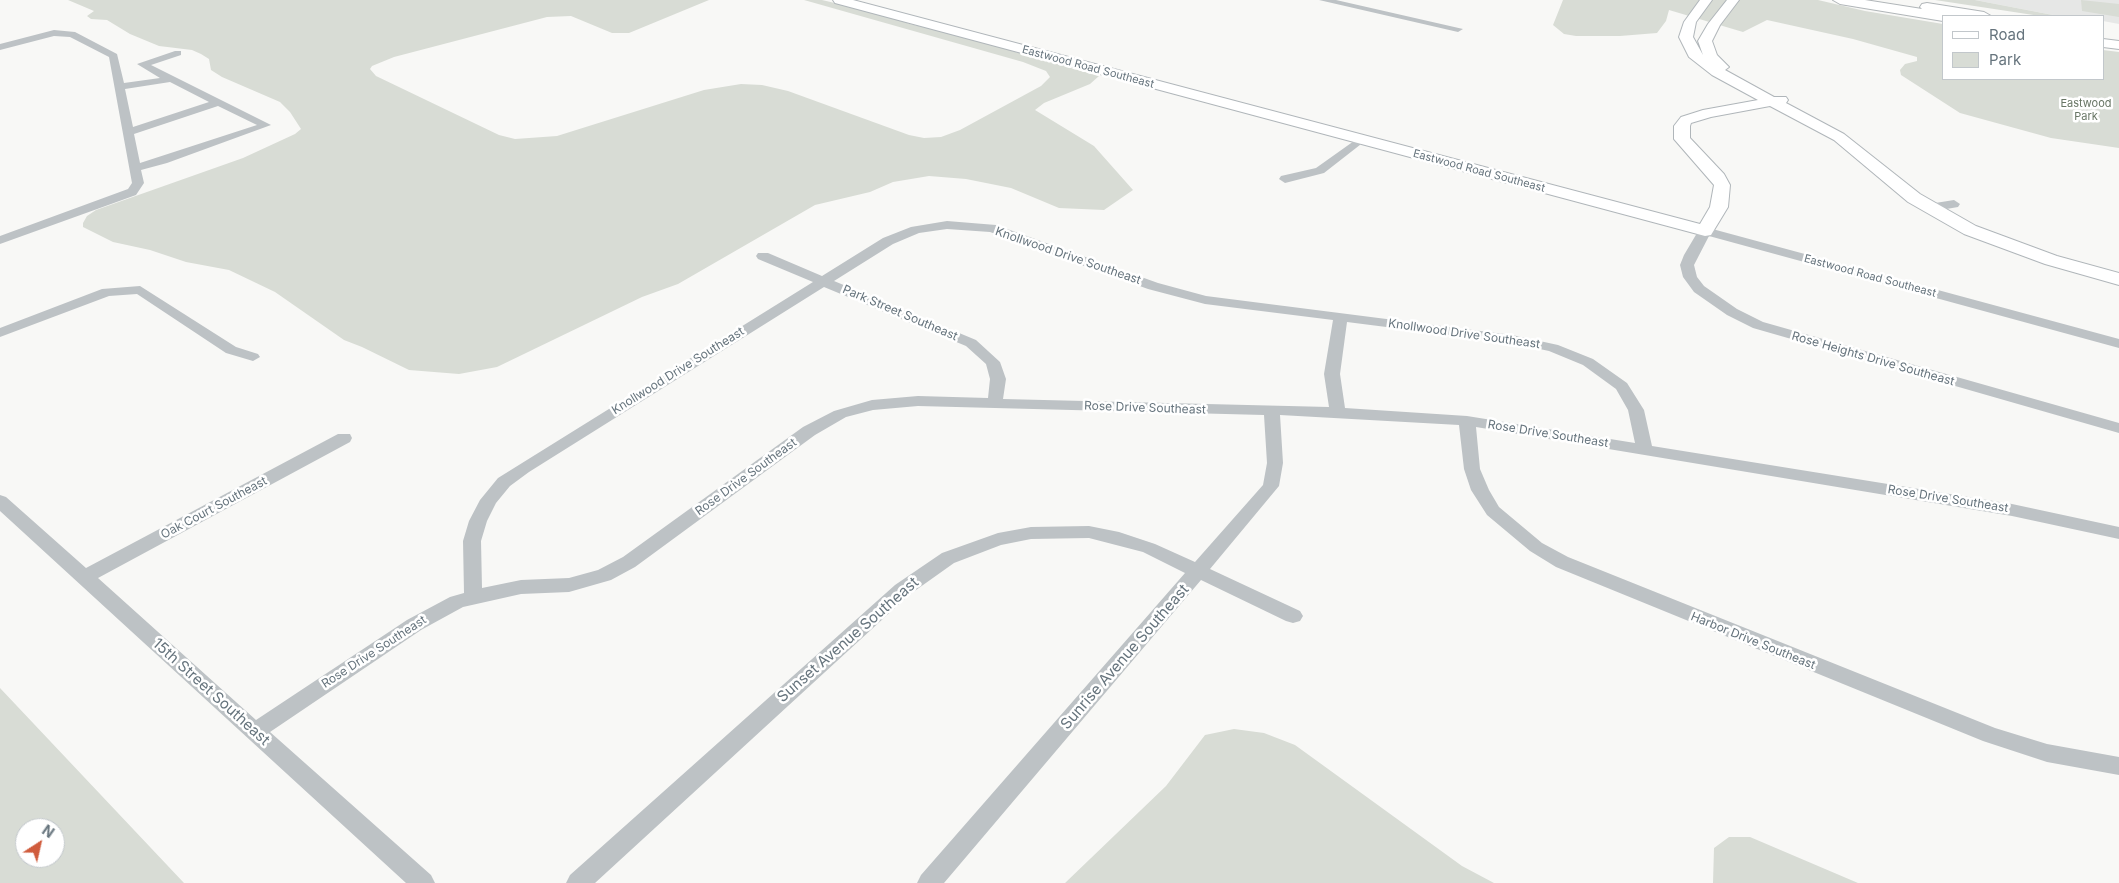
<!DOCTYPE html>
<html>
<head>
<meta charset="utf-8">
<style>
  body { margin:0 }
  #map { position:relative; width:2119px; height:883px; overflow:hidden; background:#f8f8f6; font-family:Inter,sans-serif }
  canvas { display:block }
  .legend { position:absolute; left:1942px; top:15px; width:162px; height:65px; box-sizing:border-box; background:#fff; border:1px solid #c2c7cb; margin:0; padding:6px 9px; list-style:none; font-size:15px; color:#66747d }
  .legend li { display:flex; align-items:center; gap:10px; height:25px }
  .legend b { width:25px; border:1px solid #c2c7cb }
  .north { position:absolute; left:15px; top:818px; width:50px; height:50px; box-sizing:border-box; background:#fff; border:1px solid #c2c7cb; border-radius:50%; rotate:35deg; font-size:14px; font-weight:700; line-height:20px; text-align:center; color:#66747d }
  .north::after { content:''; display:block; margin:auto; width:18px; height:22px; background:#d05c3d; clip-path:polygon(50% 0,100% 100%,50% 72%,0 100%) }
</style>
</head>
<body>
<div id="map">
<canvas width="2119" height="883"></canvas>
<ul class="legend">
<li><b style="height:6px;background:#fff"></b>Road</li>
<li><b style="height:14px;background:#d8dcd5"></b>Park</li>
</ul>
<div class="north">N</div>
</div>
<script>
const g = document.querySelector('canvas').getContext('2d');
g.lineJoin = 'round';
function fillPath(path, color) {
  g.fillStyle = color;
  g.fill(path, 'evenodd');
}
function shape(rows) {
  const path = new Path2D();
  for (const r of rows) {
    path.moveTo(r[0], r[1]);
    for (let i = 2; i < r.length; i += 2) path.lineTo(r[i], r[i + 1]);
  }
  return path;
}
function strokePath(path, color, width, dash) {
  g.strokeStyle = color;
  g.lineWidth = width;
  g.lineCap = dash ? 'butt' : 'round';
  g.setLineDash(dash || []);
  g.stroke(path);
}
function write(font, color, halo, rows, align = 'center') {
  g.font = font + ' Inter,sans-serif';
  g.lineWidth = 5;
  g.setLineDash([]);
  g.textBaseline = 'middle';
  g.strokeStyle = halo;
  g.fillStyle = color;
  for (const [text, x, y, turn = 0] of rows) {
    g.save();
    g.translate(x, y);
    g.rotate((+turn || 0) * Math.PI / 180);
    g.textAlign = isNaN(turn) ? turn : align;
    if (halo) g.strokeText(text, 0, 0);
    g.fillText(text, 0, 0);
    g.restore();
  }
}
const built = shape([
  [1975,0,2119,0,2119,24,2103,21,2103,16,2053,15]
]);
const green = shape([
  [68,0,709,0,629,33,612,33,571,16,547,17,394,57,372,66,370,69,376,76,499,135,515,139,557,136,704,90,741,84,762,85,788,91,909,135,924,138,941,137,960,130,1041,86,1050,77,1046,71,1023,62,804,0,822,0,877,13,910,24,953,34,1099,76,1090,84,1044,103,1035,110,1094,146,1133,190,1104,210,1059,208,1011,188,966,179,929,176,893,182,870,192,815,205,678,284,642,297,497,367,459,374,409,370,362,347,344,340,275,292,229,270,186,262,150,250,113,242,83,227,83,223,87,216,96,210,243,158,295,134,301,129,290,112,280,102,222,77,211,70,209,59,201,54,192,50,159,46,130,34,107,20,91,19,87,16,94,11],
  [1563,0,1818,0,1865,11,1943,24,1943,79,2103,79,2103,50,2119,52,2119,148,2051,138,1960,113,1901,75,1900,70,1905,64,1917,61,1917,57,1853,39,1767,20,1743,32,1669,10,1666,21,1657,33,1620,36,1576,36,1564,34,1553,25],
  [1935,0,1975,0,2053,15,2072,16,2040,16],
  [2081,0,2119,4,2119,17,2082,11],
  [0,688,184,883,0,883],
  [25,828,55,828,55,858,25,858],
  [1234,729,1264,733,1295,745,1462,866,1494,883,1065,883,1166,786,1205,735],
  [1729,837,1750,837,1858,883,1713,883,1714,848]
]);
const street = shape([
  [1319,0,1336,0,1463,29,1458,32,1319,0],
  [54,30,75,32,117,54,124,83,160,78,137,64,175,51,181,51,181,55,151,65,271,125,167,163,141,170,144,183,136,195,0,244,0,236,128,189,132,183,109,57,70,37,54,36,0,50,0,44,54,30],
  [170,82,209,102,133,127,125,89,170,82],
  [218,106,257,125,140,163,134,134,218,106],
  [1361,136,1367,139,1365,141,1324,173,1285,183,1279,179,1281,176,1316,168,1361,136],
  [1954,200,1960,204,1958,207,1929,212,1923,208,1929,204,1954,200],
  [947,221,996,225,1158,283,1206,296,1512,335,1558,345,1593,359,1627,383,1644,410,1652,446,2012,504,2119,527,2119,539,2012,516,1476,427,1480,469,1489,490,1499,507,1542,543,1568,557,1995,728,2047,744,2119,757,2119,775,2047,762,1983,741,1556,567,1530,551,1487,515,1471,490,1464,469,1459,425,1280,415,1283,463,1279,486,1210,569,1300,611,1303,616,1300,621,1293,623,1286,621,1201,580,944,883,917,883,921,875,1185,573,1143,552,1089,538,1031,539,1001,545,954,563,909,595,595,883,566,883,570,875,895,585,942,553,998,533,1031,527,1089,526,1119,532,1155,544,1195,562,1263,485,1267,463,1264,415,918,406,873,410,846,417,815,435,635,567,611,580,569,592,521,594,463,607,421,630,270,732,431,875,435,883,406,883,0,511,0,495,6,497,86,568,338,434,350,434,352,438,350,442,98,578,256,720,407,620,450,597,464,593,463,541,469,521,480,500,498,478,813,282,758,259,756,256,758,253,768,253,822,276,883,238,911,227,947,221],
  [947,229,990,232,1148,289,1205,304,1333,320,1324,374,1329,407,1003,399,1006,379,1000,362,976,340,834,281,893,244,919,233,947,229],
  [824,287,966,346,986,364,990,379,988,398,918,396,872,400,834,411,803,427,623,557,598,570,569,578,521,580,482,588,481,541,487,521,496,503,510,486,529,472,824,287],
  [1347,322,1512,343,1549,351,1583,365,1616,389,1628,410,1635,443,1467,416,1345,408,1340,374,1347,322],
  [1705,227,2119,339,2119,348,1709,236,1694,265,1697,277,1704,286,1737,309,1763,322,2119,423,2119,433,1753,328,1727,315,1694,292,1683,277,1680,265,1684,255,1700,228,1705,227],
  [140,286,236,347,258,354,260,357,253,361,226,353,137,294,109,296,0,337,0,328,102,289,140,286]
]);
const secondary = shape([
  [833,0,853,0,1700,224,1710,207,1714,185,1674,139,1674,126,1681,117,1703,110,1758,100,1712,75,1689,57,1679,37,1684,22,1700,0,1712,0,1696,22,1693,37,1703,55,1698,41,1708,24,1727,0,1739,0,1720,25,1712,41,1717,55,1729,67,1725,70,1774,97,1786,97,1788,100,1786,103,1844,134,1920,194,1976,226,2057,256,2119,273,2119,285,2045,264,1964,234,1908,202,1834,140,1770,106,1711,117,1691,123,1690,126,1690,138,1724,174,1730,185,1728,207,1711,235,1705,236,835,3,833,0]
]);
const primary = shape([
  [1833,0,1865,0,1922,9,1920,7,1922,4,1927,3,1984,12,1991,16,1948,15,1950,16,1943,16,1943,21,1840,4,1833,0],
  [2103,39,2119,41,2119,49,2103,47,2103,39]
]);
const farStreetnames = [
  ["Eastwood Road Southeast",1088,67,15],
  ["Eastwood Road Southeast",1479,171,15],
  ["Eastwood Road Southeast",1870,276,15]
];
const farParknames = [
  ["Eastwood",2086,104],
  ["Park",2086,117]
];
const streetNames = [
  ["Knollwood Drive Southeast",1068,256,19],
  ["Park Street Southeast",900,313,23],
  ["Knollwood Drive Southeast",1464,334,8],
  ["Rose Heights Drive Southeast",1873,359,16],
  ["Knollwood Drive Southeast",678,371,-32],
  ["Rose Drive Southeast",1145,408,2],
  ["Rose Drive Southeast",1548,434,9],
  ["Rose Drive Southeast",746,477,-36],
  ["Rose Drive Southeast",1948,499,9],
  ["Oak Court Southeast",214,508,-28],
  ["Harbor Drive Southeast",1753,641,22],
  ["Rose Drive Southeast",374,652,-33]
];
const nearStreetnames = [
  ["Sunset Avenue Southeast",848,640,-41],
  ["Sunrise Avenue Southeast",1125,657,-49],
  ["15th Street Southeast",211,692,42]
];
fillPath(built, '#e6e7e6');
fillPath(green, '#d8dcd5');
strokePath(secondary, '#b0b6ba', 2);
strokePath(primary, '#b1b6b9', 2);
fillPath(street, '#bdc2c5');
fillPath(secondary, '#fff');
fillPath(primary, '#fff');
write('11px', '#66747d', '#fff', farStreetnames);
write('11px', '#687665', '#fff', farParknames);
write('12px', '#66747d', '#fff', streetNames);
write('15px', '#66747d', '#fff', nearStreetnames);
</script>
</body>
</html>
